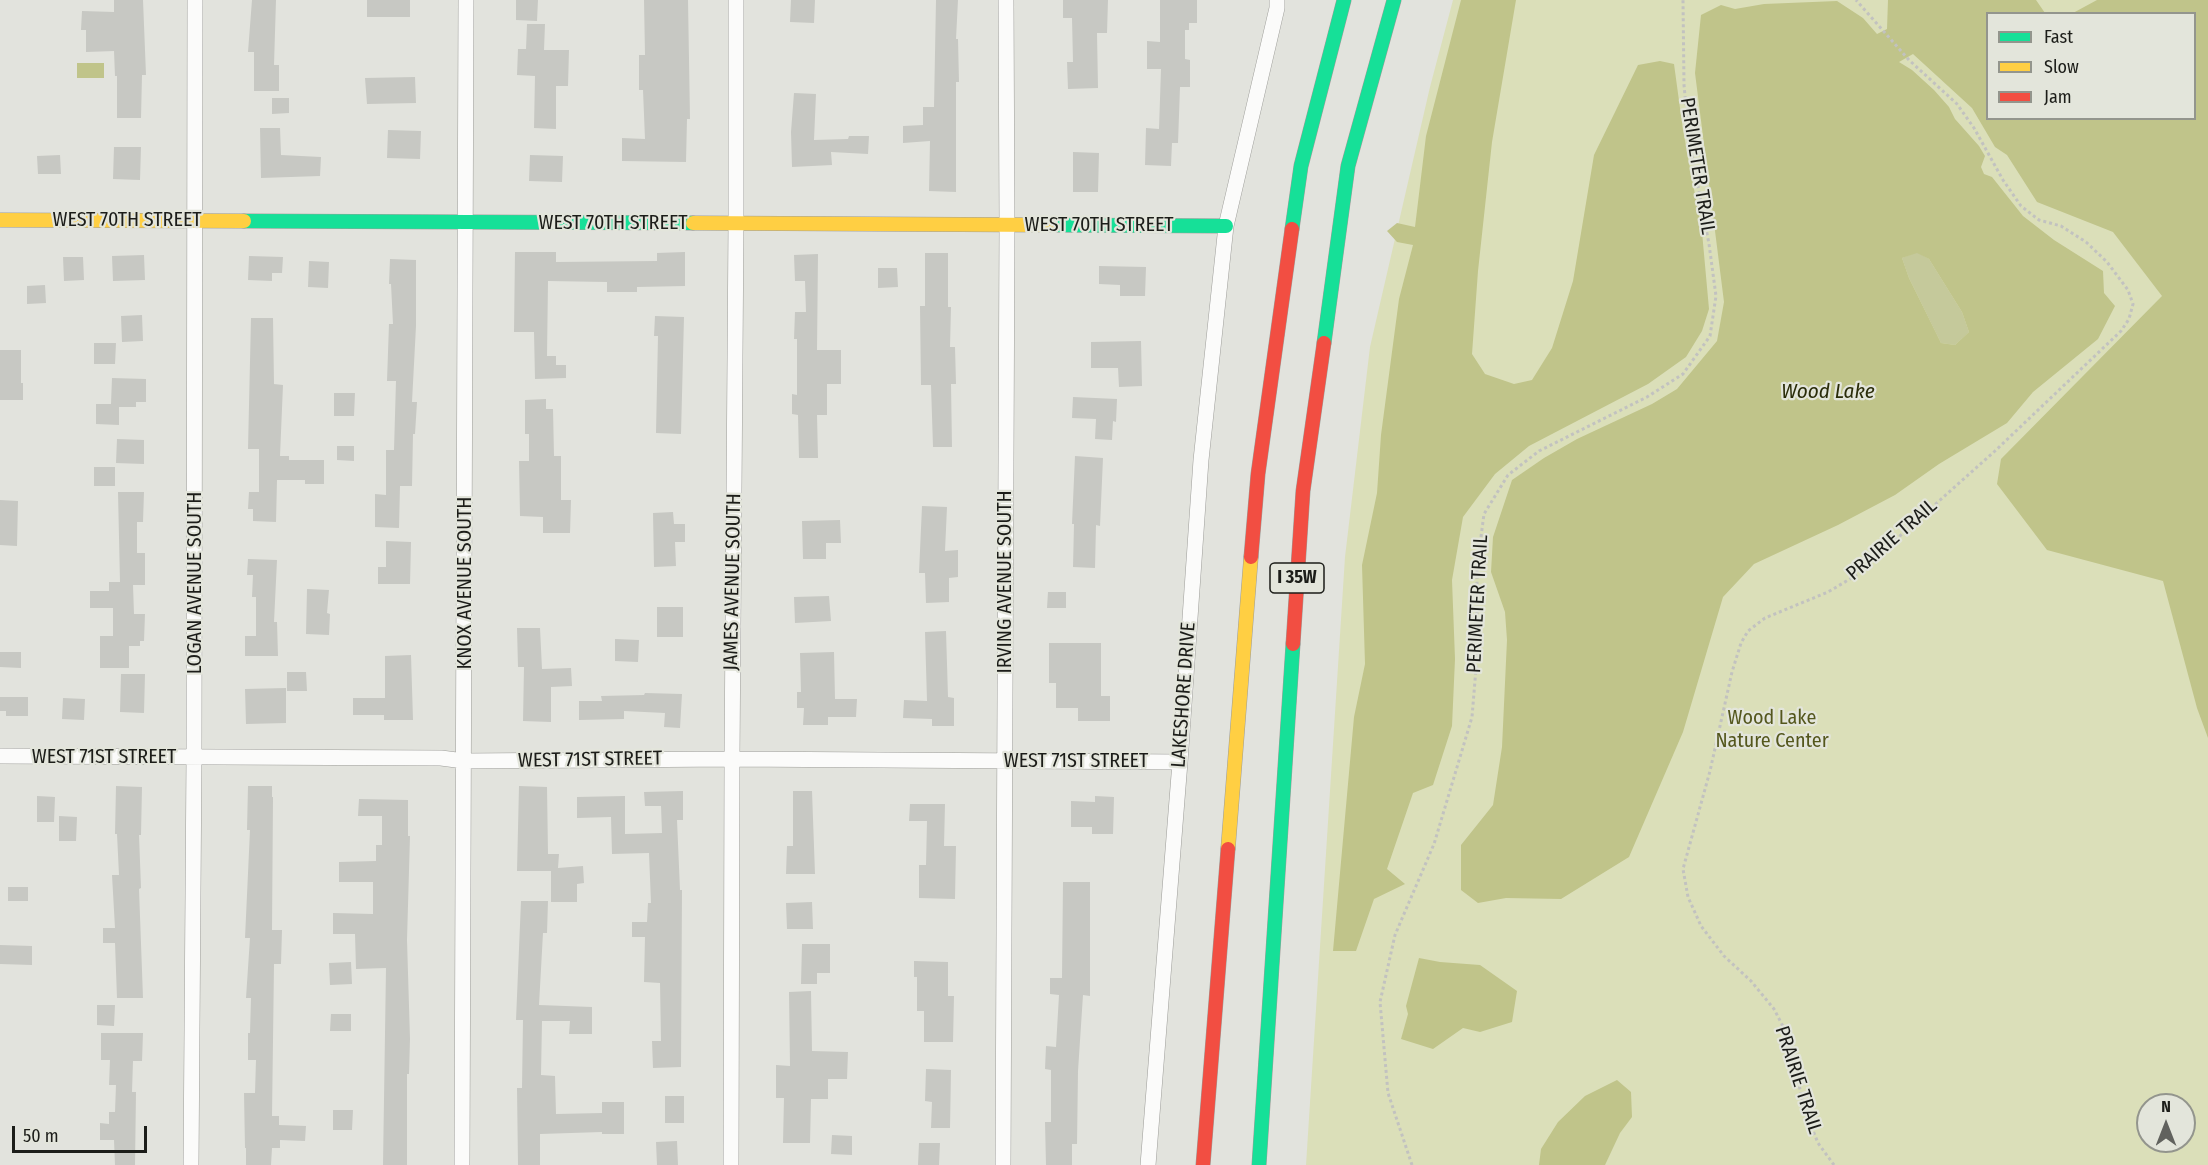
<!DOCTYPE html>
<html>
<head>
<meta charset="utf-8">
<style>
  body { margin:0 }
  #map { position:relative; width:2208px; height:1165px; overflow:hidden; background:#e2e3dd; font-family:"Fira Sans Condensed",sans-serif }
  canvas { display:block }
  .legend { position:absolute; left:1986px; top:12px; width:210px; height:108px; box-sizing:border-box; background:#e3e5db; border:2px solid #93958d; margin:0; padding:8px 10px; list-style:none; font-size:18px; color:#1c1d19 }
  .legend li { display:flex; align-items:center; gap:12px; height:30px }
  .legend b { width:30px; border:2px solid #93958d }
  .north { position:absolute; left:2136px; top:1093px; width:60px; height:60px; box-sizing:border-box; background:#e3e5db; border:2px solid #93958d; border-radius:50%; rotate:0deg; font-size:16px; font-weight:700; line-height:24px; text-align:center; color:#1c1d19 }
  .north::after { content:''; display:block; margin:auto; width:21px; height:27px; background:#61625e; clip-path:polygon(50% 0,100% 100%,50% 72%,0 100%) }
  .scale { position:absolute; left:12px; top:1126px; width:135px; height:27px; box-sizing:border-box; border:3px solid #1c1d19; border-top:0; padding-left:8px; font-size:18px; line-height:21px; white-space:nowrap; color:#1c1d19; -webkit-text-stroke:4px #e3e5db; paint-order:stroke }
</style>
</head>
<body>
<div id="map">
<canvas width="2208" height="1165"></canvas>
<ul class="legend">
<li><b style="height:8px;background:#16e098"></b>Fast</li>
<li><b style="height:8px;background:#ffcf43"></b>Slow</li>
<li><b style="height:8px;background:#f24e42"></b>Jam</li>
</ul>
<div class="north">N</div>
<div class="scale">50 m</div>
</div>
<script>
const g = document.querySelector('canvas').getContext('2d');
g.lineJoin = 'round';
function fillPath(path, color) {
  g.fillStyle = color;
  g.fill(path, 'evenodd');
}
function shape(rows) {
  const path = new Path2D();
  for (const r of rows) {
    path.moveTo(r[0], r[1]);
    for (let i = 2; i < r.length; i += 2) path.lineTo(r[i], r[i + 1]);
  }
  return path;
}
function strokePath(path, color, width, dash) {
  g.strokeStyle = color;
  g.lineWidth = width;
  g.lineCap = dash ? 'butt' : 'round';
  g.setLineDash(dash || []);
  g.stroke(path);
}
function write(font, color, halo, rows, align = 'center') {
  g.font = font + ' "Fira Sans Condensed",sans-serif';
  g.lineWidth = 4.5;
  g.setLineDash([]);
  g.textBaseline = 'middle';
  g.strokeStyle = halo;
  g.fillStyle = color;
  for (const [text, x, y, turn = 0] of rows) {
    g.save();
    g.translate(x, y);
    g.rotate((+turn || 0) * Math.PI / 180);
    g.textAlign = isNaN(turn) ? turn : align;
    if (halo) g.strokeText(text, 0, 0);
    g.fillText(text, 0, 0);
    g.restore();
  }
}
const green = shape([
  [1453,0,2208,0,2208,1165,1306,1165,1345,557,1370,347,1430,87],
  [1988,14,2194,14,2194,118,1988,118],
  [2148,1105,2184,1105,2184,1141,2148,1141]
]);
const forest = shape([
  [1917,252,1929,259,1962,312,1969,332,1955,345,1941,343,1909,278,1902,258]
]);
const water = shape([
  [1461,0,1516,0,1492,142,1478,271,1472,354,1485,374,1514,384,1532,380,1552,348,1573,281,1594,155,1638,65,1660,61,1674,64,1683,130,1702,232,1709,309,1702,331,1686,357,1648,384,1529,446,1495,474,1463,517,1452,580,1455,659,1452,726,1433,785,1413,793,1387,869,1405,884,1374,899,1356,951,1333,951,1354,717,1365,664,1362,565,1377,493,1381,435,1399,299,1413,245,1397,242,1387,231,1397,223,1415,227,1426,136],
  [1888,0,2036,0,2045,13,1988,14,1988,118,2194,118,2194,14,2073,13,2097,0,2208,0,2208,738,2197,708,2163,581,2047,550,1997,484,2001,459,2162,296,2113,232,2037,202,2007,155,1995,147,1972,108,1913,54,1899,62,1912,70,1934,90,1949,107,1955,119,1979,146,1985,156,1981,167,1984,174,1992,177,2023,216,2054,240,2103,271,2104,293,2115,306,2098,339,2033,392,2007,423,1939,464,1895,495,1838,525,1754,564,1723,597,1683,732,1629,857,1561,899,1506,898,1478,903,1461,890,1461,845,1493,805,1502,747,1507,640,1505,612,1491,572,1493,537,1512,480,1544,458,1577,439,1652,404,1677,389,1717,341,1724,302,1695,73,1701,15,1721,5,1735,9,1764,4,1837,1,1863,18,1877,34,1887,29],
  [1917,253,1929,259,1962,312,1969,332,1955,345,1941,343,1909,278,1902,258],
  [77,63,104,63,104,78,77,78],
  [1419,958,1440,962,1480,965,1517,991,1512,1022,1480,1032,1463,1028,1433,1049,1401,1039,1408,1014,1406,1006],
  [1617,1080,1631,1092,1632,1117,1620,1133,1605,1165,1539,1165,1541,1149,1558,1122,1585,1096]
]);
const building = shape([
  [114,0,143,0,146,75,142,75,141,118,117,118,117,76,115,76,114,51,86,52,86,30,81,30,82,11,114,12],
  [252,0,276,0,274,65,279,65,279,91,254,91,254,52,248,52],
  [367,0,410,0,410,17,367,17],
  [516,0,538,0,537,21,516,20],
  [644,0,688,0,690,119,687,119,686,162,622,161,622,138,645,139,643,90,639,90,639,55,645,55],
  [791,0,815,0,814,23,790,22],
  [936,0,958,0,956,39,958,39,959,82,956,82,956,192,929,191,930,141,903,143,903,126,923,125,923,107,934,107],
  [1063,0,1108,0,1107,33,1097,33,1098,88,1068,89,1067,62,1073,62,1072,18,1063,18],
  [1160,0,1197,0,1197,23,1189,23,1189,30,1185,30,1185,59,1190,60,1190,87,1180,87,1178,143,1172,143,1171,166,1145,165,1146,128,1159,129,1161,69,1147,69,1147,41,1160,42],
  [527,24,545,24,544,50,569,50,568,86,556,86,556,129,534,128,535,76,517,75,518,49,526,49],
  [415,77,416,103,367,104,365,78],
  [794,93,816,94,814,140,848,139,849,136,869,136,868,154,831,152,832,165,792,167,791,132],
  [272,98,289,98,289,113,272,114],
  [260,128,280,128,281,155,321,157,320,176,261,178],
  [388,130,421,131,420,159,387,158],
  [114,147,141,147,140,180,113,179],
  [1073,152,1099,153,1098,192,1073,192],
  [60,155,61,174,38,174,37,156],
  [530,155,563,156,562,182,529,181],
  [515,252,556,252,556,262,657,261,657,253,685,252,685,286,637,287,637,292,607,292,607,282,548,281,547,356,556,356,556,365,566,365,566,378,535,379,534,332,514,332],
  [925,253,948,253,948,307,951,307,950,347,955,347,956,384,951,384,952,447,933,447,931,385,921,385,920,306,925,306],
  [818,254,817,350,841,350,841,384,827,384,827,415,817,415,818,458,799,458,798,415,792,414,792,394,797,395,797,339,794,339,795,312,806,312,805,281,795,281,794,255],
  [144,255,145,280,113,281,112,256],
  [249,256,283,257,282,273,272,273,272,281,248,280],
  [63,257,83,257,84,280,64,281],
  [390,259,416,260,416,326,412,402,417,402,415,434,413,434,412,486,400,486,399,528,375,527,375,494,386,495,386,450,394,450,396,381,387,381,389,324,393,324,391,284,389,284],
  [309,261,329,262,328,288,308,287],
  [1099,266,1146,267,1145,296,1120,296,1120,285,1099,284],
  [878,268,897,268,898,287,878,288],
  [45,285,46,303,27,304,27,286],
  [142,315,143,341,122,342,121,316],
  [655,316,684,317,681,434,656,433,658,336,654,336],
  [251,318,273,318,274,384,283,385,280,456,289,456,289,460,324,460,324,484,305,484,305,480,277,480,276,522,253,521,253,509,248,509,249,492,259,492,259,449,248,449],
  [1141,341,1142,386,1119,387,1118,368,1091,368,1091,342],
  [94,343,116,343,115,364,94,364],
  [0,350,21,350,21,383,23,383,23,400,0,400],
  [112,378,146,379,146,402,136,402,136,407,119,407,119,425,96,424,96,404,111,404],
  [334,393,355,393,354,416,334,416],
  [1073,397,1117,399,1116,422,1113,421,1112,440,1095,439,1096,419,1072,418],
  [546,399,546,409,553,409,554,456,561,456,561,500,571,500,570,533,543,533,543,517,520,516,519,461,529,461,529,434,525,434,525,400],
  [117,439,144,440,144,464,116,463],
  [337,446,354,446,354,461,337,460],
  [1075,456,1103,458,1100,526,1096,525,1095,568,1073,567,1074,524,1072,524],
  [94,467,115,467,115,486,94,486],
  [118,492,144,492,143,522,137,522,137,553,145,553,145,585,133,585,134,614,145,614,144,641,140,641,140,646,129,646,129,668,100,668,100,636,113,636,113,608,90,608,90,591,109,591,109,582,120,582],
  [0,500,18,501,17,546,0,545],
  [922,506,947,507,945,551,958,550,958,577,949,578,949,602,926,603,925,573,919,573],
  [673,512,674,524,685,524,685,542,675,542,676,566,654,567,653,513],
  [840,520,841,543,826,543,826,559,803,559,802,521],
  [386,541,411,542,410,584,378,584,378,567,386,567],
  [248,559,277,560,274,622,277,622,278,656,245,656,245,636,256,636,256,597,252,597,253,575,247,575],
  [307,589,329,590,327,613,330,614,329,635,306,634],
  [1048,592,1066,592,1066,608,1047,608],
  [829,596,831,621,795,623,794,597],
  [657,607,683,607,683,637,657,637],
  [517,628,540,628,542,669,571,668,572,686,551,687,551,722,523,721,524,667,518,667],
  [946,631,948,697,954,698,954,726,932,726,932,719,903,718,904,700,927,701,925,632],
  [615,639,639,640,638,662,615,661],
  [1049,643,1101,643,1101,696,1110,696,1110,721,1078,721,1078,708,1056,708,1056,683,1049,683],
  [0,652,21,652,21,668,0,667],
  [834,652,835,699,857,699,856,717,828,717,828,725,803,725,804,708,797,708,797,692,801,692,800,653],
  [411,655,413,720,384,720,384,715,353,715,353,698,385,698,385,656],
  [287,672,306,672,307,691,287,691],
  [121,674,145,674,144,713,120,712],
  [286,688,286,723,246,724,245,689],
  [645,693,682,694,680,728,664,727,665,713,624,711,624,719,579,720,579,701,602,701,601,696,644,695],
  [0,697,28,697,28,716,6,716,6,711,0,711],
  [63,698,85,699,84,720,62,719],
  [116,786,142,787,141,835,139,835,141,888,139,889,143,998,117,998,115,943,103,943,103,928,115,928,112,875,119,875,117,834,115,834],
  [248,786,272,786,272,797,273,797,272,930,282,930,281,964,274,964,272,1116,279,1116,279,1125,306,1126,305,1141,280,1140,280,1148,272,1148,271,1165,246,1165,246,1148,245,1148,244,1093,255,1093,256,1060,248,1060,248,1033,250,1033,251,998,246,998,250,938,245,938,250,830,247,830],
  [519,786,547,787,548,854,559,854,558,868,583,866,584,883,577,884,577,902,551,902,551,871,517,871],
  [683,791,683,820,677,820,680,890,682,890,681,1067,653,1068,652,1041,661,1041,660,983,644,982,645,937,632,937,632,922,647,922,648,903,651,903,649,853,612,854,611,817,577,818,577,797,625,796,625,834,662,833,661,806,645,806,644,792],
  [793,791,812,791,815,874,786,874,787,846,793,846],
  [37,796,55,797,54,822,37,822],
  [1095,796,1114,797,1113,834,1092,834,1092,827,1071,827,1071,801,1095,802],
  [359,799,408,800,408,836,410,836,407,940,410,1039,409,1074,407,1074,407,1165,383,1165,386,968,356,969,355,934,333,934,333,913,373,914,373,882,339,882,339,862,376,861,376,845,382,845,382,816,358,816],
  [910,804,945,804,944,846,956,846,955,899,919,898,919,865,926,865,927,821,909,821],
  [59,816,77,817,76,841,59,841],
  [1063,882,1090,882,1090,996,1083,995,1078,1071,1077,1144,1072,1144,1072,1165,1046,1165,1045,1122,1051,1122,1051,1070,1045,1069,1046,1046,1056,1047,1059,995,1050,994,1050,978,1062,978],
  [8,887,28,887,28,901,8,901],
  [521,901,548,901,547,933,543,933,539,1005,592,1007,592,1034,569,1034,570,1021,542,1021,541,1075,555,1076,556,1114,602,1113,602,1102,624,1102,624,1134,602,1134,602,1132,540,1134,540,1165,518,1165,517,1088,522,1088,523,1020,516,1020],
  [812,902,813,929,787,929,786,903],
  [802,944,830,944,830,973,817,973,817,984,801,984],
  [0,945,32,946,32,965,0,964],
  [914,961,948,962,948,996,954,996,953,1042,924,1042,924,1011,917,1011,917,977,914,977],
  [351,962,352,984,330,985,329,963],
  [811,991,812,1051,848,1052,847,1079,828,1079,828,1099,811,1099,810,1143,783,1143,784,1098,776,1098,776,1065,790,1066,789,992],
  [97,1005,115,1005,114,1026,97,1025],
  [331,1014,351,1014,351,1031,330,1031],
  [101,1033,143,1033,142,1061,133,1061,132,1092,136,1092,135,1165,115,1165,114,1140,100,1140,100,1123,109,1124,109,1112,115,1112,116,1085,109,1085,110,1060,101,1060],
  [926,1069,951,1070,950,1128,931,1128,932,1102,925,1101],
  [665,1096,684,1096,684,1123,665,1123],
  [333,1110,353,1110,352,1130,333,1130],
  [832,1135,852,1136,852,1155,831,1154],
  [677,1141,678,1165,657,1165,656,1142],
  [919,1143,940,1143,939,1165,918,1165]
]);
const path = shape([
  [1412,1165,1388,1093,1380,1002,1395,935,1434,844,1472,717,1477,656,1477,567,1484,514,1508,475,1539,451,1647,397,1683,374,1710,336,1716,296,1709,244,1689,139,1684,85,1683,0],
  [1834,1165,1818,1143,1804,1108,1789,1038,1774,1009,1751,981,1724,956,1701,926,1688,897,1683,869,1710,771,1732,672,1741,643,1748,631,1765,618,1828,592,1855,576,1995,451,2121,331,2129,319,2133,304,2128,290,2107,262,2086,242,2061,226,2039,220,2021,206,2003,180,1974,128,1957,104,1909,60,1856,0]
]);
const street = shape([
  [0,756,441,758,464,761,732,759,1180,762],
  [191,1165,194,757,195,0],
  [462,1165,466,0],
  [731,1165,732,759,736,223,736,0],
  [1003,1165,1007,225,1006,0],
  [1148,1165,1180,762,1201,460,1226,226,1277,8,1277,0]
]);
const fast = shape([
  [244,221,693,223],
  [1049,225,1226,226],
  [1292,229,1301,166,1344,0],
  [1324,343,1348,166,1394,0],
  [1259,1165,1293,644]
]);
const slow = shape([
  [0,220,244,221],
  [693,223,1049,225],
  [1228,849,1251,557]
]);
const jam = shape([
  [1251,557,1258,474,1292,229],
  [1293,644,1303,491,1324,343],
  [1203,1165,1228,849]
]);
const shields = [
  [1297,578,54]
];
const shieldNames = [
  ["I 35W",1297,578]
];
const streetNames = [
  ["PERIMETER TRAIL",1697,166,81],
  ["WEST 70TH STREET",127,220],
  ["WEST 70TH STREET",613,223],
  ["WEST 70TH STREET",1099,225],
  ["PRAIRIE TRAIL",1892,540,-41],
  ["JAMES AVENUE SOUTH",733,582,-89],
  ["IRVING AVENUE SOUTH",1005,582,-90],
  ["LOGAN AVENUE SOUTH",195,583,-90],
  ["KNOX AVENUE SOUTH",465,583,-90],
  ["PERIMETER TRAIL",1478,604,-87],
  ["LAKESHORE DRIVE",1184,695,-86],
  ["WEST 71ST STREET",104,757],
  ["WEST 71ST STREET",590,760,-1],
  ["WEST 71ST STREET",1076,761],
  ["PRAIRIE TRAIL",1798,1080,72]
];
const parkNames = [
  ["Wood Lake",1772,718],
  ["Nature Center",1772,741]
];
const waterNames = [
  ["Wood Lake",1828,392]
];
fillPath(green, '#dbdfb9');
fillPath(forest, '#c5c99b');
fillPath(water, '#c0c48a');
fillPath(building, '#c7c8c3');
strokePath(street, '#9d9d99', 16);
strokePath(fast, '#9d9d99', 15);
strokePath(slow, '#9d9d99', 15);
strokePath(jam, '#9d9d99', 15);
strokePath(path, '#c2c2c0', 3, [3, 3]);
strokePath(street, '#fbfbfa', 15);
strokePath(fast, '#16e098', 14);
strokePath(slow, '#ffcf43', 14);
strokePath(jam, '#f24e42', 14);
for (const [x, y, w] of shields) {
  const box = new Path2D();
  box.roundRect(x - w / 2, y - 15, w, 30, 4.5);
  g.fillStyle = '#e3e5db';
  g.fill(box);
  strokePath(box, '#1c1d19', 1.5);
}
write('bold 18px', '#1c1d19', null, shieldNames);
write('20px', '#1c1d19', '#e3e5db', streetNames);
write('20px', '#54571d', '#e3e5db', parkNames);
write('italic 21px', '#2a2c09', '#e3e5db', waterNames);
</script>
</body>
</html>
